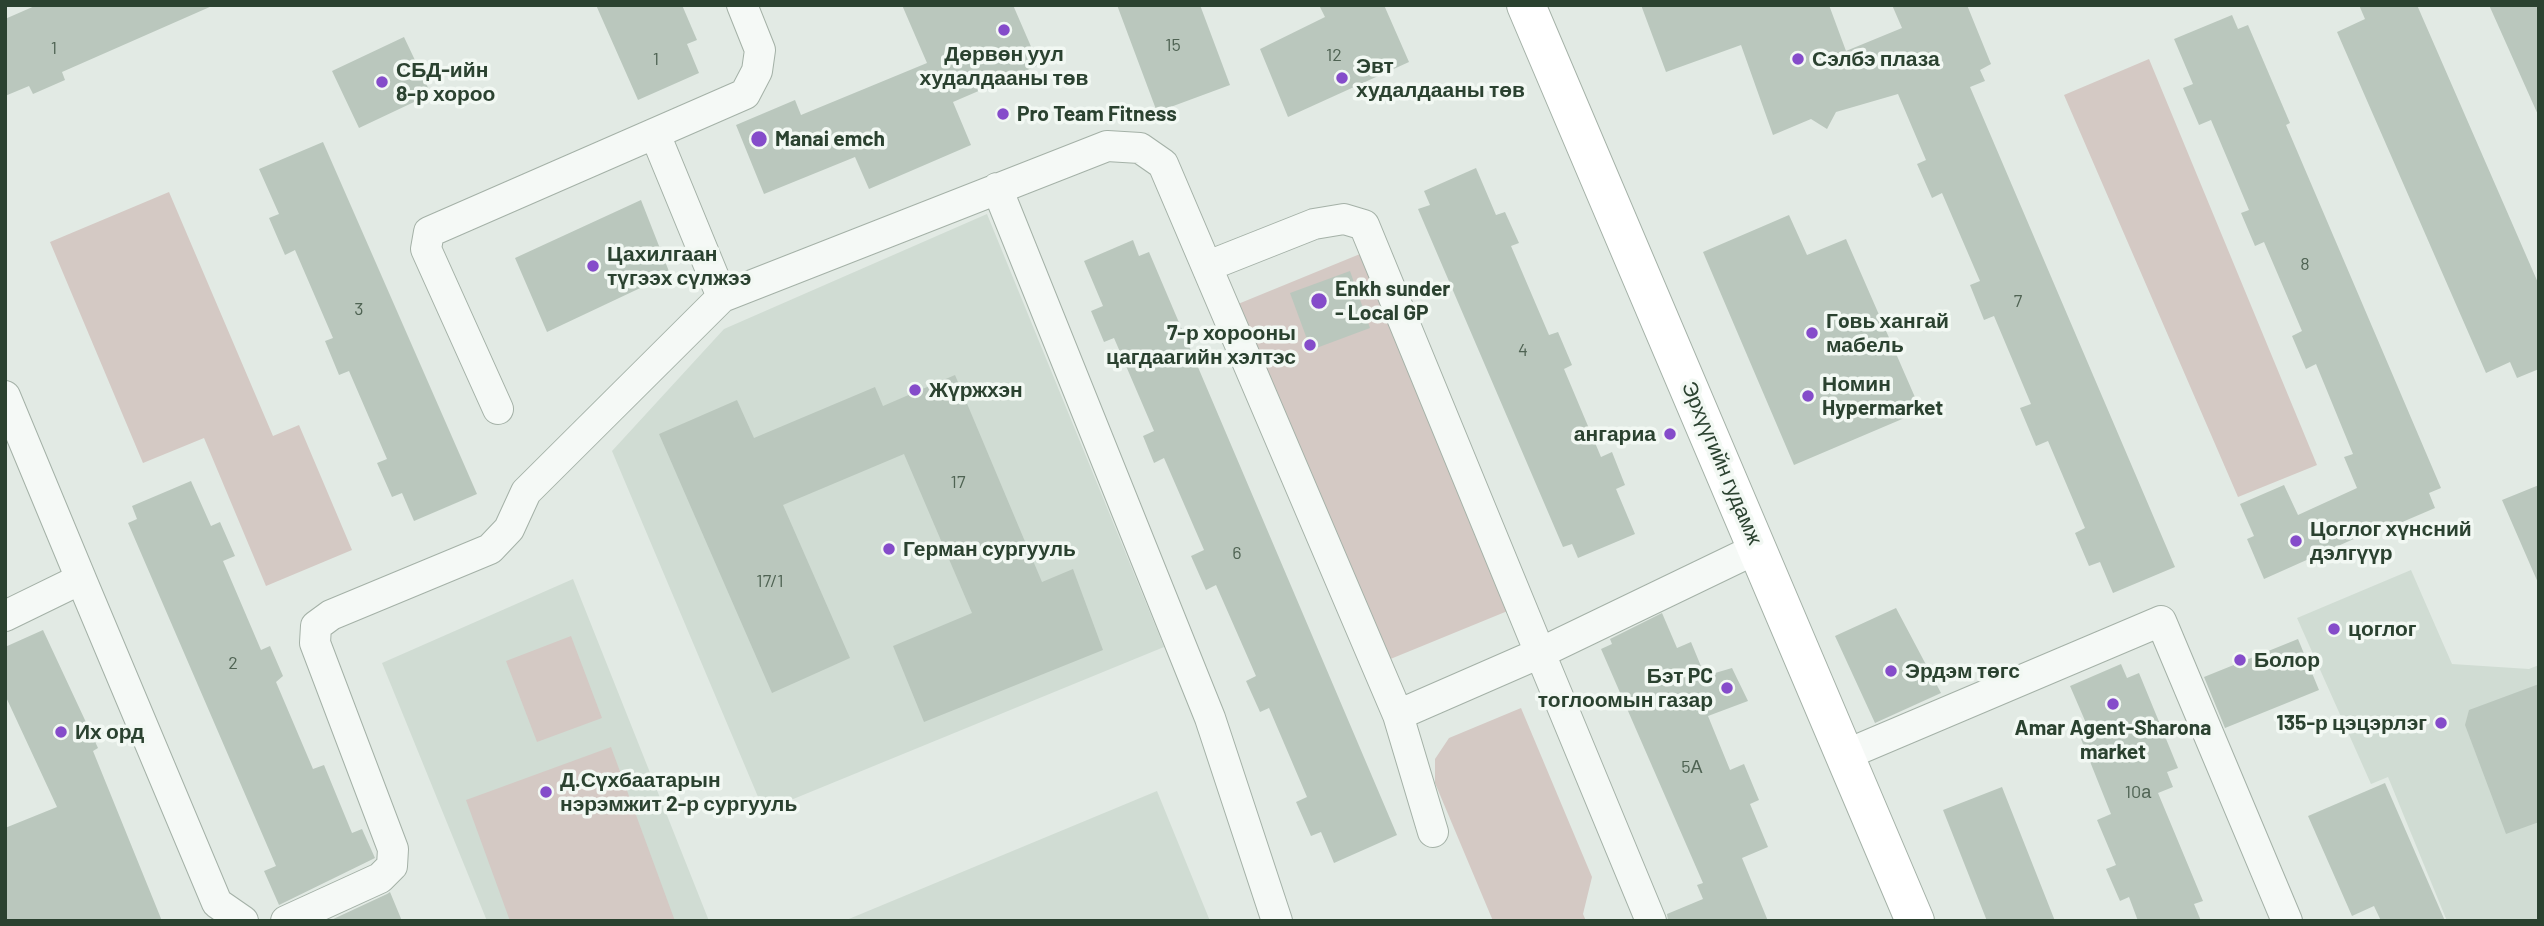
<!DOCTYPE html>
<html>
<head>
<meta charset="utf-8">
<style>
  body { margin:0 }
  #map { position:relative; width:2544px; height:926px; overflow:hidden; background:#e2eae4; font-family:Barlow,sans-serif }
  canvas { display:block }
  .frame { position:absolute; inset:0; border:7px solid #2b4230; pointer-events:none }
</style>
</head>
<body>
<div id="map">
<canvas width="2544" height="926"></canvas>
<div class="frame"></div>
</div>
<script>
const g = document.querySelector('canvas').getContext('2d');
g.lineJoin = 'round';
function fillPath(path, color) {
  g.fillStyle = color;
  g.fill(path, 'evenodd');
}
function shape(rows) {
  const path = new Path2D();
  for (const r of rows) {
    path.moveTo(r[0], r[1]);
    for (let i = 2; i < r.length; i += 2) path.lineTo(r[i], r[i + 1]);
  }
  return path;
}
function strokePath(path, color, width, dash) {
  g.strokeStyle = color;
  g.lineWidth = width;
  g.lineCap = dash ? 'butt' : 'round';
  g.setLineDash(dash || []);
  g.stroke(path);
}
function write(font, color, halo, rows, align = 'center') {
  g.font = font + ' Barlow,sans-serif';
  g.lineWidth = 7;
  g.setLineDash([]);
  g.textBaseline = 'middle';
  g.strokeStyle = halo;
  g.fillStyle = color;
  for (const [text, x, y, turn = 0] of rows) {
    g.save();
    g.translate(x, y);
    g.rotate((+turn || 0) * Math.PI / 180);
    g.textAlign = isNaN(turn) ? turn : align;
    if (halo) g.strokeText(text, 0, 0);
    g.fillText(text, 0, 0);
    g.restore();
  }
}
const built = shape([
  [987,214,1164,647,764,811,612,451,724,329],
  [2411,570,2452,664,2529,669,2539,665,2539,921,2447,921,2388,777,2371,784,2297,618],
  [573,579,709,921,487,921,382,663],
  [1157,791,1210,921,844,921]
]);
const green = shape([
  [2149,59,2317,465,2238,497,2064,95],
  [169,192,273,436,299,425,352,550,266,586,204,438,143,463,50,242],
  [1360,254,1510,610,1388,660,1238,304],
  [571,636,602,718,537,742,506,661],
  [1521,708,1592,877,1583,914,1586,921,1493,921,1435,783,1435,759,1449,738],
  [611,747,675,921,510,921,466,800]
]);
const building = shape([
  [37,5,212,5,212,6,62,72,65,80,33,94,29,86,5,96,5,19],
  [596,5,682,5,697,40,687,44,699,73,638,100],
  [902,5,1013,5,1039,65,953,102,971,145,869,189,855,157,764,194,736,125,795,100,801,115,927,63],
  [1117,5,1200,5,1230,85,1157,112],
  [1319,5,1384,5,1409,62,1288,117,1260,49,1325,17],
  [1641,5,1829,5,1846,51,1902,28,1892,5,1967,5,1991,64,1980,70,1985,81,1970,87,2175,567,2113,593,2100,562,2089,566,2075,533,2085,528,2048,441,2036,446,2020,408,2031,404,1994,316,1984,320,1970,285,1980,281,1942,193,1932,198,1917,164,1926,160,1898,94,1836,112,1827,129,1811,119,1773,135,1741,45,1666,72],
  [2359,5,2417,5,2539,285,2539,369,2517,378,2510,362,2486,373,2337,32,2365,19],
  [2489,5,2539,5,2539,117],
  [2232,15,2238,29,2248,25,2290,123,2286,125,2441,488,2429,493,2435,508,2386,529,2385,525,2264,579,2247,539,2254,536,2240,504,2284,485,2298,515,2357,488,2344,457,2353,454,2316,364,2306,369,2292,336,2302,331,2264,242,2255,246,2241,213,2249,210,2211,120,2199,125,2183,88,2193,84,2174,39],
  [404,37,431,94,359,128,332,71],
  [323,142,477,494,414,521,402,493,392,497,377,463,387,459,349,371,339,375,325,341,333,338,295,250,285,255,269,218,279,214,259,169],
  [1476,168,1496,215,1505,212,1519,243,1511,246,1549,335,1558,332,1572,365,1564,369,1601,457,1612,452,1625,485,1616,489,1635,534,1578,558,1572,544,1563,547,1418,209,1430,205,1424,191],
  [641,200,670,274,547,332,515,258],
  [1789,215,1807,255,1846,239,1921,411,1794,465,1703,252],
  [1133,240,1139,256,1149,252,1397,835,1334,863,1321,832,1311,836,1296,802,1307,797,1269,708,1260,712,1246,681,1256,676,1216,585,1206,590,1191,556,1204,550,1164,458,1154,463,1143,436,1154,431,1114,338,1104,342,1091,311,1103,306,1084,261],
  [1350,271,1370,328,1311,350,1290,293],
  [955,375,1042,582,1073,569,1103,650,924,722,893,646,972,613,904,454,783,505,850,658,772,693,659,434,737,400,754,438,875,387,883,406],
  [191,481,211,526,220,522,235,556,223,561,261,650,270,646,283,676,276,682,313,769,324,765,352,833,362,829,375,858,279,905,264,871,276,866,128,523,137,519,132,506],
  [2539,485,2539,585,2502,500],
  [1896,608,1941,693,1875,723,1835,636],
  [1662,613,1677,648,1691,642,1705,676,1732,668,1748,701,1708,716,1730,770,1744,764,1759,800,1750,804,1768,847,1742,858,1768,921,1668,921,1667,914,1703,899,1697,885,1703,883,1601,649,1612,644,1610,639],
  [43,630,98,748,93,751,162,921,5,921,5,828,57,807,5,695,5,647],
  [2298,639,2319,690,2225,728,2204,677],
  [2121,664,2127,678,2139,673,2178,768,2167,772,2173,787,2158,793,2203,901,2194,904,2201,921,2138,921,2129,897,2120,901,2106,869,2116,865,2097,820,2111,814,2079,734,2089,730,2070,686],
  [2539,684,2539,822,2506,834,2465,725,2469,710],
  [2385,783,2445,921,2381,921,2374,906,2352,916,2308,816],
  [2002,787,2055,921,1987,921,1943,810],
  [390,892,402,921,329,921,387,894]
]);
const minor = shape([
  [655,134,722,297],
  [997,188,1210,718,1277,921],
  [1208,266,1314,224,1344,219,1364,225,1540,653,1398,715],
  [5,396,81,579,5,616],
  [498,409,426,249,429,232,745,94,757,71,760,50,742,5],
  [81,579,217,903,243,921],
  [1845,755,2161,621,2287,921],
  [286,921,380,878,392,866,393,849,315,643,316,626,331,615,490,549,509,529,526,492,722,297,1107,146,1140,148,1163,164,1398,715,1433,832],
  [1651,921,1540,653,1758,548]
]);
const secondary = shape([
  [1526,5,1915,921]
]);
const markers = [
  [1004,30,7,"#854cca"],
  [1798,59,7,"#854cca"],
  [1342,78,7,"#854cca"],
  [382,82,7,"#854cca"],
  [1003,114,7,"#854cca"],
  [759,139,9,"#854cca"],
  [593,266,7,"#854cca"],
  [1319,301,9,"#854cca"],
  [1812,333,7,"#854cca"],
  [1310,345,7,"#854cca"],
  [915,390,7,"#854cca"],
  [1808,396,7,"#854cca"],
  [1670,434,7,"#854cca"],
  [2296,541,7,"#854cca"],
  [889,549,7,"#854cca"],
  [2334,629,7,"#854cca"],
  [2240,660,7,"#854cca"],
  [1891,671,7,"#854cca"],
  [1727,688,7,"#854cca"],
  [2113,704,7,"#854cca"],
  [2441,723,7,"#854cca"],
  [61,732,7,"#854cca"],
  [546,792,7,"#854cca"]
];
const numberNames = [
  ["15",1173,45],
  ["1",54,48],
  ["12",1334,55],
  ["1",656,59],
  ["8",2305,264],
  ["7",2018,301],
  ["3",359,309],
  ["4",1523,350],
  ["17",958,482],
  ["6",1237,553],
  ["17/1",770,581],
  ["2",233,663],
  ["5А",1692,767],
  ["10а",2138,792]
];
const poiNames = [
  ["Дөрвөн уул",1004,54,"center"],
  ["худалдааны төв",1004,78,"center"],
  ["Сэлбэ плаза",1812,59],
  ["Эвт",1356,66],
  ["худалдааны төв",1356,90],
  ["СБД-ийн",396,70],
  ["8-р хороо",396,94],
  ["Pro Team Fitness",1017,114],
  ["Manai emch",775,139],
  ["Цахилгаан",607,254],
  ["түгээх сүлжээ",607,278],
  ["Enkh sunder",1335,289],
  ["- Local GP",1335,313],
  ["Гoвь хангай",1826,321],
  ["мабель",1826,345],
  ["7-р хорооны",1296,333,"right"],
  ["цагдаагийн хэлтэс",1296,357,"right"],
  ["Номин",1822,384],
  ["Hypermarket",1822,408],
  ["Жүржхэн",929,390],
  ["ангариа",1656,434,"right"],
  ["Цоглог хүнсний",2310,529],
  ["дэлгүүр",2310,553],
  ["Герман сургууль",903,549],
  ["цоглог",2348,629],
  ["Болор",2254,660],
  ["Эрдэм төгс",1905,671],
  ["Бэт PC",1713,676,"right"],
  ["тоглоомын газар",1713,700,"right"],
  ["135-р цэцэрлэг",2427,723,"right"],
  ["Amar Agent-Sharona",2113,728,"center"],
  ["market",2113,752,"center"],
  ["Их орд",75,732],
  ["Д.Сүхбаатарын",560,780],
  ["нэрэмжит 2-р сургууль",560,804]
];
const streetNames = [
  ["Эрхүүгийн гудамж",1722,463,67]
];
fillPath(built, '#d0dcd3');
fillPath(green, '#d4c9c4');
fillPath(building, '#bac7bd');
strokePath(minor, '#a4b1a7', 32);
strokePath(secondary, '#a4b1a7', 40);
strokePath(minor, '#f5f9f6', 30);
strokePath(secondary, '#fff', 38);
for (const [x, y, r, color] of markers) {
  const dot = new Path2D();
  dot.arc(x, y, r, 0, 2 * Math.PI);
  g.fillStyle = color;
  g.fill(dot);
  strokePath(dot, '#f2f8f3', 2.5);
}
write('18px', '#4f6353', null, numberNames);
write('bold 21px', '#2b4230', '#f2f8f3', poiNames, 'left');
write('21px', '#2b4230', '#f2f8f3', streetNames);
</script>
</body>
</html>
